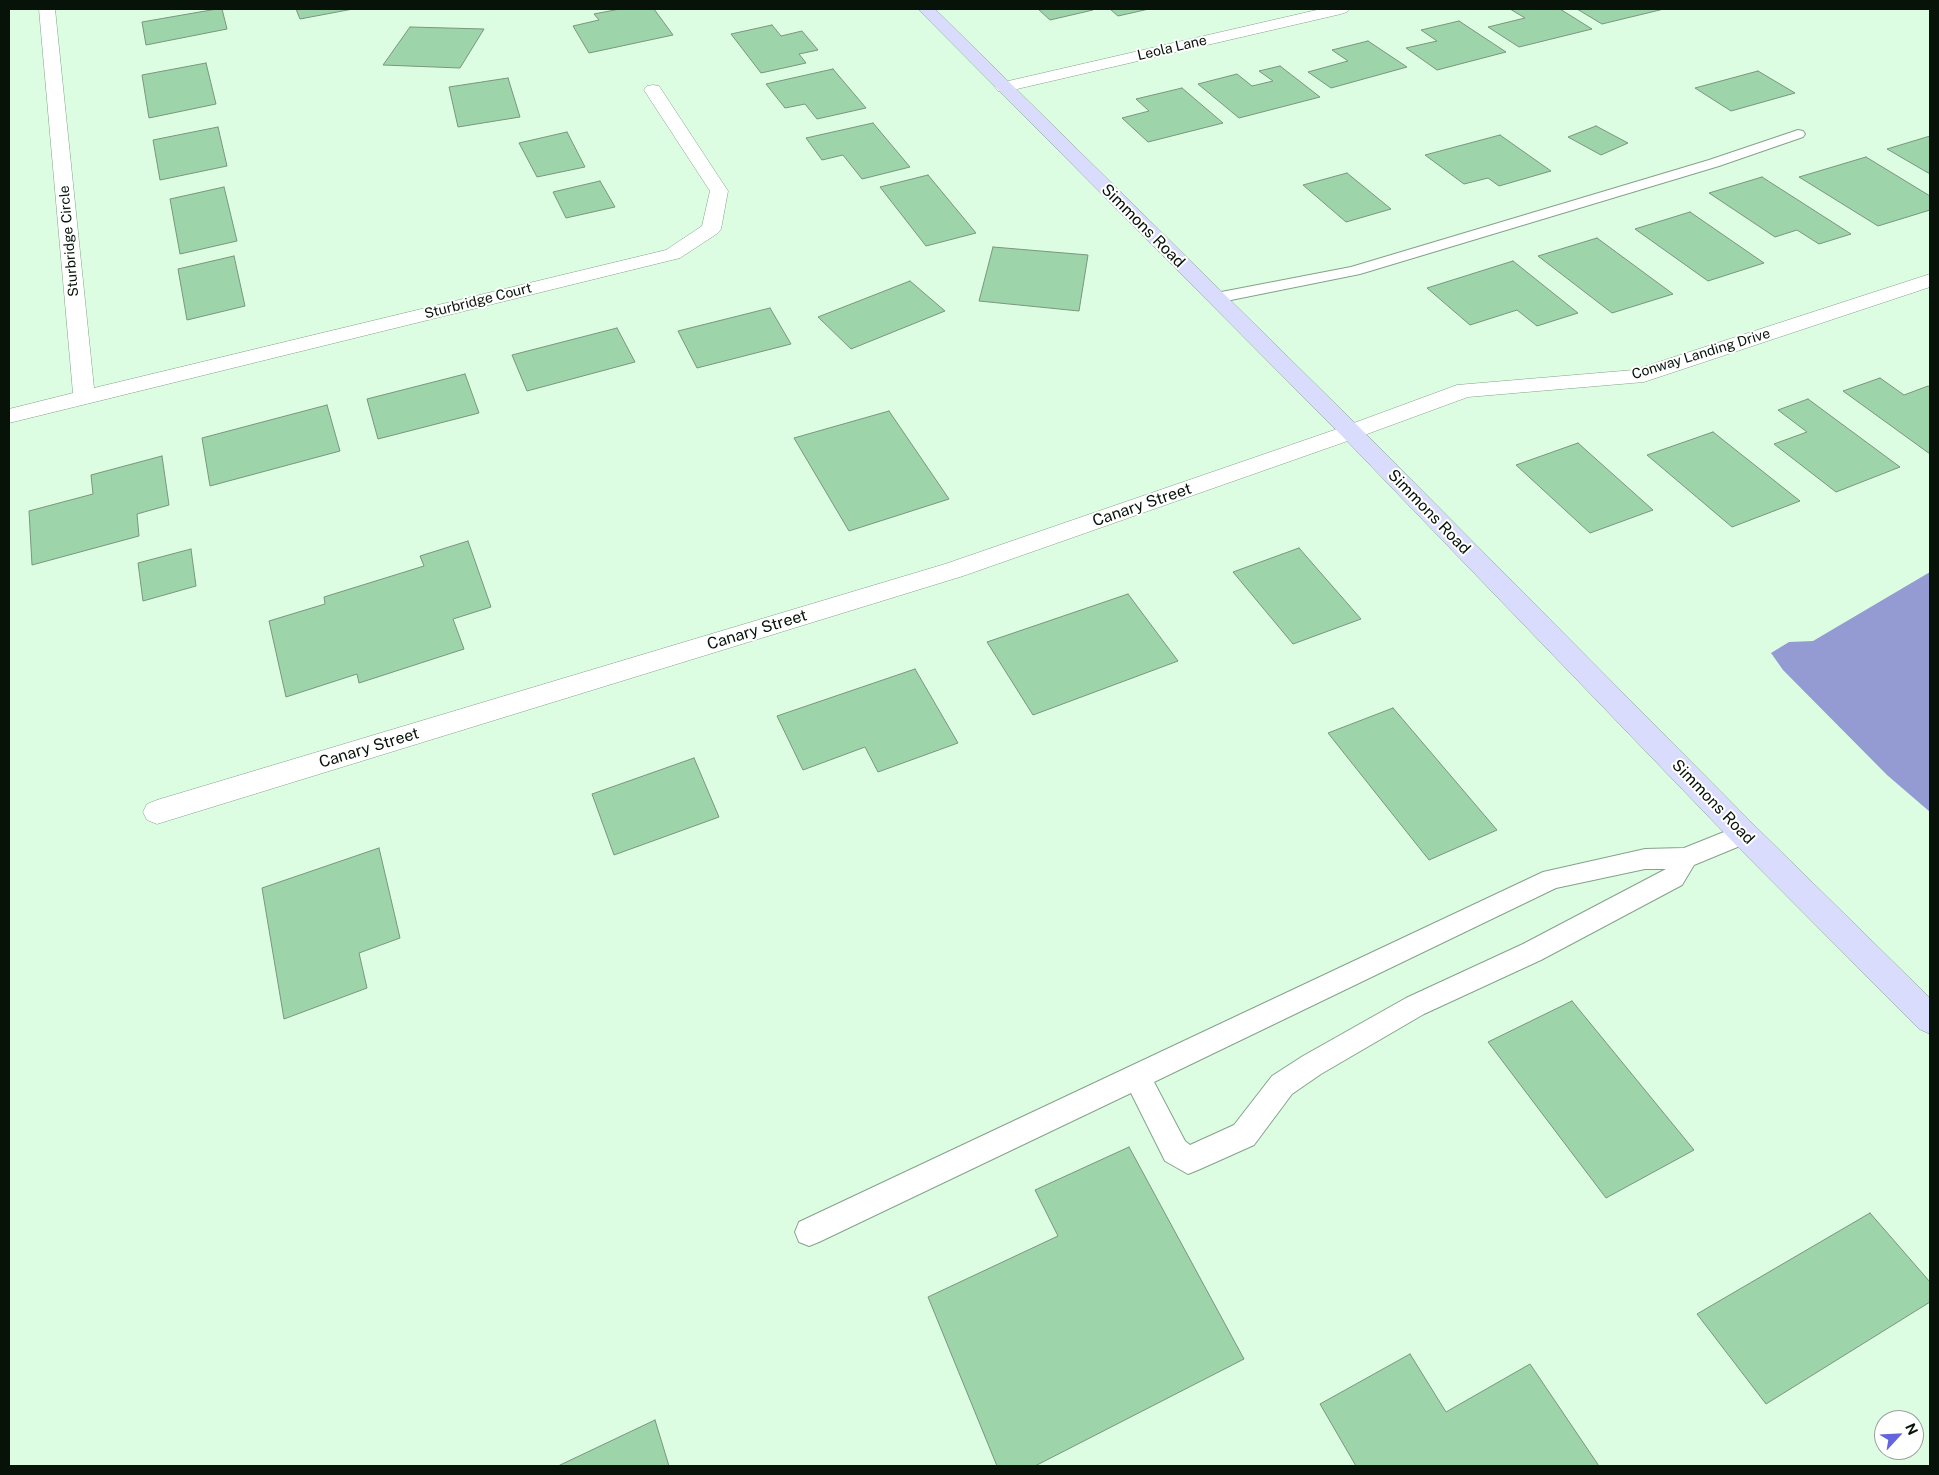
<!DOCTYPE html>
<html>
<head>
<meta charset="utf-8">
<style>
  body { margin:0 }
  #map { position:relative; width:1939px; height:1475px; overflow:hidden; background:#dcfde2; font-family:"Public Sans",sans-serif }
  canvas { display:block }
  .frame { position:absolute; inset:0; border:10px solid #071209; pointer-events:none }
  .north { position:absolute; left:1874px; top:1410px; width:50px; height:50px; box-sizing:border-box; background:#fff; border:1px solid #9ca09d; border-radius:50%; rotate:65deg; font-size:14px; font-weight:700; line-height:20px; text-align:center; color:#071209 }
  .north::after { content:''; display:block; margin:auto; width:18px; height:22px; background:#6465de; clip-path:polygon(50% 0,100% 100%,50% 72%,0 100%) }
</style>
</head>
<body>
<div id="map">
<canvas width="1939" height="1475"></canvas>
<div class="frame"></div>
<div class="north">N</div>
</div>
<script>
const g = document.querySelector('canvas').getContext('2d');
g.lineJoin = 'round';
function fillPath(path, color) {
  g.fillStyle = color;
  g.fill(path, 'evenodd');
}
function shape(rows) {
  const path = new Path2D();
  for (const r of rows) {
    path.moveTo(r[0], r[1]);
    for (let i = 2; i < r.length; i += 2) path.lineTo(r[i], r[i + 1]);
  }
  return path;
}
function strokePath(path, color, width, dash) {
  g.strokeStyle = color;
  g.lineWidth = width;
  g.lineCap = dash ? 'butt' : 'round';
  g.setLineDash(dash || []);
  g.stroke(path);
}
function write(font, color, halo, rows, align = 'center') {
  g.font = font + ' "Public Sans",sans-serif';
  g.lineWidth = 4;
  g.setLineDash([]);
  g.textBaseline = 'middle';
  g.strokeStyle = halo;
  g.fillStyle = color;
  for (const [text, x, y, turn = 0] of rows) {
    g.save();
    g.translate(x, y);
    g.rotate((+turn || 0) * Math.PI / 180);
    g.textAlign = isNaN(turn) ? turn : align;
    if (halo) g.strokeText(text, 0, 0);
    g.fillText(text, 0, 0);
    g.restore();
  }
}
const water = shape([
  [1930,572,1930,812,1887,775,1783,670,1771,653,1789,642,1813,641]
]);
const building = shape([
  [217,9,222,9,227,29,146,45,142,22,217,9],
  [296,9,353,9,300,19,296,9],
  [620,9,654,9,673,35,589,53,573,26,599,20,594,14,620,9],
  [1038,9,1091,9,1093,10,1050,20,1038,9],
  [1110,9,1149,9,1118,16,1110,9],
  [1510,9,1560,9,1592,29,1519,47,1488,27,1525,18,1510,9],
  [1577,9,1664,9,1602,24,1577,9],
  [1459,21,1506,52,1437,70,1406,48,1437,41,1421,30,1459,21],
  [772,25,781,36,802,31,818,50,799,54,806,63,761,73,731,34,772,25],
  [410,27,484,29,460,68,383,65,410,27],
  [1368,41,1407,67,1331,88,1308,72,1348,61,1332,50,1368,41],
  [206,63,216,104,149,118,142,75,206,63],
  [1280,66,1320,97,1239,118,1198,84,1237,74,1252,86,1273,81,1259,71,1280,66],
  [833,69,866,108,817,119,805,104,785,108,766,84,833,69],
  [1758,71,1795,93,1731,111,1695,88,1758,71],
  [508,78,520,117,458,127,449,87,508,78],
  [1182,88,1223,123,1148,142,1122,118,1149,111,1136,99,1182,88],
  [873,123,910,167,862,179,843,155,822,160,806,138,873,123],
  [1596,126,1628,143,1601,155,1568,137,1596,126],
  [218,127,227,166,160,180,153,140,218,127],
  [567,132,585,167,537,177,519,143,567,132],
  [1500,135,1551,171,1499,186,1488,178,1464,184,1425,155,1500,135],
  [1930,136,1930,174,1887,149,1930,136],
  [1866,157,1930,196,1930,210,1878,226,1799,177,1866,157],
  [1347,173,1391,209,1346,222,1303,185,1347,173],
  [928,175,976,233,926,246,880,187,928,175],
  [1762,177,1851,234,1819,244,1797,230,1775,237,1709,193,1762,177],
  [600,181,615,207,566,218,553,192,600,181],
  [224,187,237,241,180,254,170,199,224,187],
  [1690,212,1764,263,1708,281,1635,229,1690,212],
  [1597,238,1673,294,1612,313,1538,256,1597,238],
  [993,247,1088,255,1079,311,979,301,993,247],
  [234,256,245,306,187,320,178,269,234,256],
  [1513,261,1578,313,1537,326,1517,310,1470,325,1427,288,1513,261],
  [910,281,945,311,851,349,818,317,910,281],
  [770,308,791,344,697,368,678,331,770,308],
  [617,328,635,362,527,391,512,355,617,328],
  [465,374,479,413,378,439,367,399,465,374],
  [1880,378,1904,395,1928,386,1930,387,1930,454,1843,391,1880,378],
  [1808,399,1900,467,1836,492,1774,444,1807,432,1778,410,1808,399],
  [327,405,340,451,210,486,202,438,327,405],
  [889,411,949,499,849,531,794,438,889,411],
  [1713,432,1800,501,1732,527,1647,455,1713,432],
  [1578,443,1653,510,1590,533,1516,465,1578,443],
  [162,456,169,505,137,514,139,536,32,565,29,511,93,494,91,475,162,456],
  [468,541,491,607,453,619,464,649,359,683,357,674,286,697,269,621,325,604,324,597,424,566,420,556,468,541],
  [1299,548,1361,619,1293,644,1233,572,1299,548],
  [191,549,196,586,143,601,138,563,191,549],
  [1128,594,1178,661,1033,715,987,642,1128,594],
  [915,669,958,743,878,772,865,747,803,770,777,716,915,669],
  [1393,708,1497,830,1429,860,1328,733,1393,708],
  [694,758,719,817,614,855,592,794,694,758],
  [379,848,400,938,359,953,367,988,284,1019,262,888,379,848],
  [1572,1001,1694,1150,1606,1198,1488,1042,1572,1001],
  [1129,1147,1244,1359,1035,1466,997,1466,928,1297,1058,1236,1035,1190,1129,1147],
  [1870,1213,1930,1282,1930,1302,1766,1404,1697,1314,1870,1213],
  [1410,1354,1446,1412,1530,1364,1599,1466,1356,1466,1320,1404,1410,1354],
  [655,1420,669,1466,558,1466,655,1420]
]);
const lane = shape([
  [1798,130,1803,131,1805,134,1803,137,1719,166,1360,274,1216,303,1210,302,1208,298,1210,294,1216,293,1351,267,1709,160,1798,130],
  [1744,824,1752,827,1756,834,1752,841,1694,865,1682,885,1541,960,1424,1014,1321,1074,1292,1094,1254,1145,1198,1170,1188,1174,1165,1161,1131,1093,819,1242,809,1246,799,1242,795,1232,799,1222,1543,872,1645,849,1684,848,1744,824],
  [1645,869,1666,869,1523,944,1406,998,1303,1056,1272,1076,1234,1125,1190,1145,1185,1141,1154,1082,1556,888,1645,869]
]);
const street = shape([
  [39,9,55,9,94,388,666,250,702,226,710,191,644,90,647,86,653,85,659,86,728,191,721,229,718,233,680,258,9,423,9,409,73,393,39,9],
  [1321,9,1349,9,1347,12,1341,14,1004,92,998,91,995,87,998,83,1004,82,1321,9],
  [1930,274,1930,287,1644,382,1468,397,1359,437,963,576,157,824,147,820,143,812,147,804,157,800,945,564,1343,427,1457,385,1634,370,1930,274]
]);
const secondary = shape([
  [918,9,935,9,1359,427,1754,825,1930,998,1930,1034,1919,1029,1734,843,1343,437,918,9]
]);
const farStreetnames = [
  ["Leola Lane",1172,48,-13],
  ["Sturbridge Circle",69,241,-95],
  ["Sturbridge Court",478,301,-14],
  ["Conway Landing Drive",1701,354,-17]
];
const streetNames = [
  ["Simmons Road",1143,226,45],
  ["Canary Street",1142,505,-19],
  ["Simmons Road",1429,512,46],
  ["Canary Street",757,630,-17],
  ["Canary Street",369,748,-17],
  ["Simmons Road",1713,802,46]
];
fillPath(water, '#949bd3');
fillPath(building, '#9ed4a9');
strokePath(building, '#79967e', 1);
strokePath(lane, '#84a28a', 2);
strokePath(street, '#84a28a', 1);
strokePath(secondary, '#84a28a', 1);
fillPath(lane, '#fff');
fillPath(street, '#fff');
fillPath(secondary, '#dadcfe');
write('14px', '#071209', '#fff', farStreetnames);
write('16px', '#071209', '#fff', streetNames);
</script>
</body>
</html>
